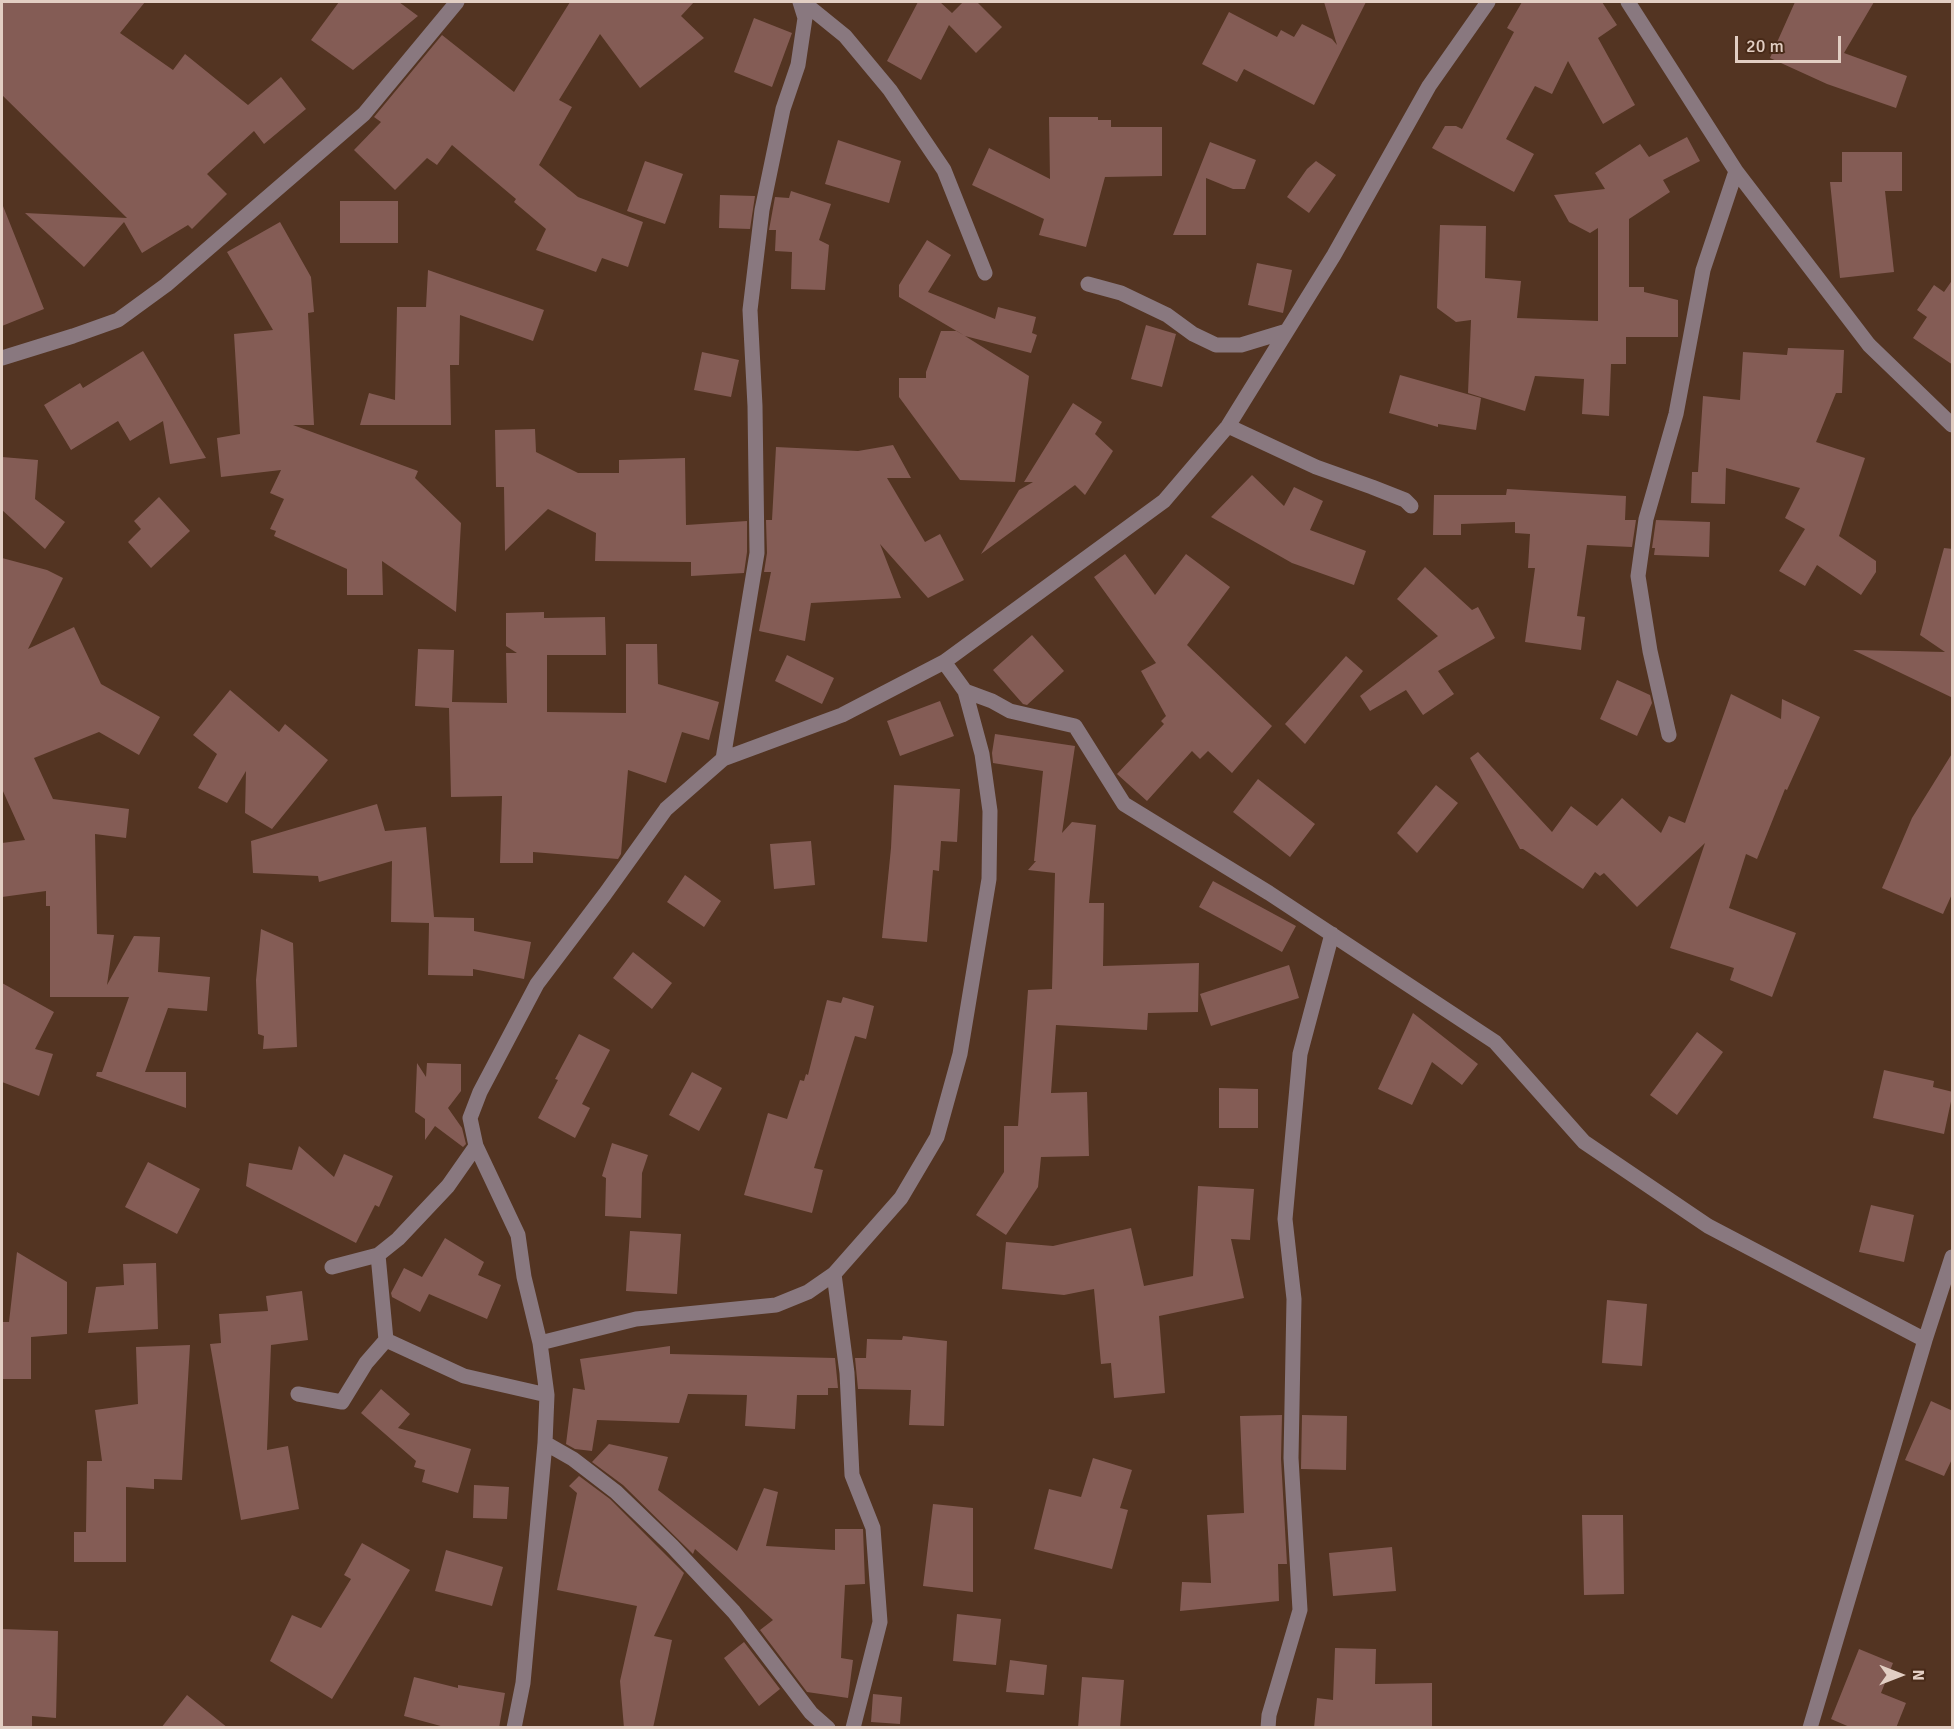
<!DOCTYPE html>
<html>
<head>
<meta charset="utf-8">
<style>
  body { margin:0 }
  #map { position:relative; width:1954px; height:1729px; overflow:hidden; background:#533422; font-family:Signika,sans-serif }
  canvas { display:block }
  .frame { position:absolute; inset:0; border:3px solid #e2cec3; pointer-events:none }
  .north { position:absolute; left:1870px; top:1645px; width:60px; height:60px; -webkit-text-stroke:4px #482a18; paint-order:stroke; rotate:90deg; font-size:16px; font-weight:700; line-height:24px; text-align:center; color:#e2cec3 }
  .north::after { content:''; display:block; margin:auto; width:21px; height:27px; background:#e2cec3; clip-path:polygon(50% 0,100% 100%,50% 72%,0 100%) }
  .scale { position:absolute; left:1735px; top:36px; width:106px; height:27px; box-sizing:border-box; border:3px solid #e2cec3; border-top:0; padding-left:8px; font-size:18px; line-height:21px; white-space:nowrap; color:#e2cec3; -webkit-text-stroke:4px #482a18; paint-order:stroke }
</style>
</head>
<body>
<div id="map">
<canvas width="1954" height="1729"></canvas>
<div class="frame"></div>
<div class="north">N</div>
<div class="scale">20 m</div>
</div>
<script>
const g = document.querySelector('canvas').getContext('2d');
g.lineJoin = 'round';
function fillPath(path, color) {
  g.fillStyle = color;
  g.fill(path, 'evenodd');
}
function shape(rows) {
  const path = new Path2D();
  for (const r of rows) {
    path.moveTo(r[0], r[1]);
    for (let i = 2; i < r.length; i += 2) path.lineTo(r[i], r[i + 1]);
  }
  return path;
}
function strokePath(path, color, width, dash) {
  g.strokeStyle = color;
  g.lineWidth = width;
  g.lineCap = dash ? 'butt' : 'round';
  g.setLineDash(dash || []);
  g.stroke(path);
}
const building = shape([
  [2,2,145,2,120,33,173,70,185,54,248,105,281,77,306,109,264,144,254,131,207,174,227,194,192,229,188,225,142,253,124,222,84,267,25,213,127,218,2,95],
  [339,2,399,2,418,16,353,70,311,40],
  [570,2,694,2,681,16,704,38,640,88,600,34,559,100,572,107,539,165,578,197,643,222,628,267,602,258,596,272,536,250,546,229,514,202,516,199,452,145,437,165,427,158,395,190,354,150,381,122,374,117,442,35,514,92],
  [918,2,940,2,952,13,963,2,977,2,1002,27,976,53,949,25,921,80,887,61],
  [1324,2,1366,2,1314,105,1244,69,1237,82,1202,64,1229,12,1277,37,1281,30,1294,37,1302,24,1332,39,1337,45],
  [1522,2,1602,2,1617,25,1598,38,1635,105,1603,124,1568,61,1552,94,1535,86,1506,139,1534,154,1514,192,1432,148,1445,126,1456,126,1462,129,1514,32,1507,28],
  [1795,2,1874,2,1844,53,1907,76,1896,108,1827,84,1770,58],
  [754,18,792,33,772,87,734,72],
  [1049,117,1098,117,1098,120,1111,120,1111,127,1162,127,1162,176,1105,177,1086,247,1039,235,1044,219,972,185,989,148,1050,179],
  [1687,137,1700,161,1663,180,1670,192,1629,219,1629,287,1644,287,1644,292,1678,300,1678,337,1626,337,1626,364,1611,364,1609,416,1582,414,1584,379,1535,376,1525,411,1468,393,1471,320,1456,322,1437,308,1440,225,1486,226,1485,278,1521,281,1517,318,1598,321,1598,228,1590,233,1569,222,1554,195,1605,189,1595,173,1640,144,1649,157],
  [838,140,901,161,889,203,825,184],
  [1210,142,1256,160,1245,189,1233,189,1206,178,1206,235,1173,235],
  [1842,152,1902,152,1902,191,1885,191,1894,272,1840,278,1830,182,1842,182],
  [645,161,683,174,665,224,627,211],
  [1316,161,1336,175,1309,213,1287,197,1307,169],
  [791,191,831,204,819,240,829,245,825,290,791,289,792,252,775,251,776,230,769,230,775,197,789,198],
  [720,195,755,196,750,229,719,228],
  [340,201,398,201,398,243,340,243],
  [2,206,3,206,44,309,2,326],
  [280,222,311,277,314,312,308,313,314,425,293,425,418,471,415,478,461,523,456,612,382,561,383,595,347,595,347,569,274,536,276,531,270,529,284,499,270,493,281,470,221,477,217,438,240,434,234,334,273,330,227,252],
  [927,240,951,255,928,292,995,319,998,307,1036,317,1032,333,1037,335,1031,353,965,336,899,297,899,285],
  [1257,263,1292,270,1283,313,1248,305],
  [428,270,544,310,533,341,460,315,459,365,450,365,451,425,360,425,369,393,395,400,397,307,426,307],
  [1953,279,1953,365,1913,338,1927,317,1917,310,1934,285,1944,292],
  [1146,325,1176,334,1162,387,1131,379],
  [941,331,957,331,1029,376,1015,482,960,480,899,397,899,378,926,378,926,372],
  [1788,348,1844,350,1842,393,1836,393,1816,442,1865,458,1839,536,1876,561,1876,572,1861,595,1817,565,1805,586,1779,571,1805,529,1785,518,1800,488,1726,468,1725,504,1691,503,1692,472,1698,472,1703,396,1740,400,1743,352,1787,355],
  [143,351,158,376,206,458,170,464,163,421,130,441,118,421,71,450,44,405,80,383,83,388],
  [702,352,739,360,731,397,694,390],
  [1400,375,1481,398,1476,430,1438,424,1438,427,1389,413],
  [1073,403,1102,422,1095,434,1113,451,1085,495,1075,485,981,554,1019,490,1033,482,1024,482],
  [535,429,536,452,578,473,619,473,619,460,685,458,686,525,747,521,747,552,744,573,691,576,691,562,595,561,596,533,548,509,505,551,504,487,496,487,495,430],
  [893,445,911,478,887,478,925,542,940,534,964,580,928,598,880,544,901,598,811,603,805,641,759,631,771,572,764,572,767,553,766,520,772,520,776,447,858,451],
  [2,457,38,460,35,499,65,522,45,549,2,510],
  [1252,475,1284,506,1294,487,1323,501,1310,530,1366,551,1354,585,1292,563,1211,517],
  [1507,489,1626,496,1625,520,1636,520,1632,547,1587,545,1577,616,1585,617,1581,650,1525,642,1535,568,1528,568,1530,534,1515,533,1515,522,1461,524,1461,535,1433,535,1434,495,1506,495],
  [159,497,190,531,151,568,128,542,141,529,134,521],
  [1656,520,1710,522,1709,557,1654,555,1655,548,1652,548],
  [1944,548,1953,549,1953,698,1853,650,1945,652,1920,635],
  [1125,554,1155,595,1186,554,1230,587,1187,645,1272,726,1232,773,1208,751,1200,759,1192,751,1147,801,1117,774,1164,724,1161,721,1166,716,1141,671,1156,663,1094,577],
  [2,558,47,570,63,578,28,649,74,627,101,684,160,717,139,755,99,732,34,758,53,799,129,809,126,838,95,834,97,934,114,935,107,985,134,936,160,937,158,972,210,977,207,1011,168,1008,145,1072,186,1072,186,1108,96,1076,97,1072,102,1072,129,997,50,997,50,906,46,906,46,891,2,897,2,843,25,840,2,789],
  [1425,567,1472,610,1478,607,1495,638,1438,671,1454,694,1423,715,1406,690,1370,711,1360,696,1438,636,1397,599],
  [544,612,544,618,605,617,606,655,547,655,547,712,626,713,626,644,657,644,658,684,719,702,709,740,682,732,666,783,628,770,621,854,618,859,533,852,533,863,500,863,502,796,451,797,449,708,415,706,418,649,454,650,452,702,507,703,506,653,517,653,506,646,506,613],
  [1032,635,1064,671,1027,705,1023,704,993,670],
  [787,655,834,678,822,704,775,681],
  [1346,656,1363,671,1305,744,1285,724],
  [1617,680,1650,695,1652,703,1637,736,1600,719],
  [230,690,279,732,285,724,328,760,272,829,245,813,246,771,227,803,198,788,217,754,193,735],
  [1731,694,1781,719,1782,699,1820,717,1787,790,1785,789,1757,859,1746,854,1729,908,1796,933,1772,997,1730,980,1734,968,1670,948,1705,843,1637,907,1604,873,1600,876,1595,872,1583,889,1523,849,1520,849,1470,758,1478,752,1552,832,1571,806,1597,826,1622,798,1661,833,1669,816,1685,823],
  [940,701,954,736,900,756,887,721],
  [995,734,1075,746,1062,833,1072,822,1096,825,1089,903,1104,903,1103,966,1199,963,1198,1012,1148,1013,1147,1030,1056,1025,1051,1093,1087,1092,1089,1156,1041,1157,1038,1187,1006,1235,976,1215,1004,1172,1004,1126,1018,1126,1028,990,1052,989,1055,873,1028,870,1036,861,1034,861,1043,771,993,763,992,753],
  [1953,752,1953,892,1943,914,1882,888,1912,818],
  [1258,779,1315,824,1290,857,1233,812],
  [894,785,960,789,957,842,941,841,939,871,933,870,927,942,882,938,891,848],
  [1436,785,1458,803,1417,853,1397,833],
  [377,804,385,831,426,827,434,917,474,918,474,931,531,942,524,979,473,969,473,976,428,975,429,923,391,922,392,861,319,882,318,876,253,873,251,841],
  [811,841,815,885,774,889,770,844],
  [685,875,721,901,704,927,667,902],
  [1213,881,1296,926,1282,952,1199,907],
  [261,929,293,943,297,1047,263,1049,264,1036,258,1034,256,980],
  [633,952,672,983,652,1009,613,978],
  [1289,965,1299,998,1211,1026,1200,994],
  [2,983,54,1012,35,1049,53,1054,39,1096,2,1082],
  [843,997,874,1006,866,1039,855,1036,814,1168,823,1170,812,1213,744,1195,768,1113,787,1119,800,1080,804,1081,806,1074,808,1075,827,1000,841,1003],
  [1413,1013,1478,1064,1462,1085,1432,1062,1412,1105,1378,1089],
  [1697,1032,1723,1052,1677,1115,1650,1095],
  [579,1034,610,1050,582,1104,590,1108,575,1138,538,1118,558,1080,555,1079],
  [417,1063,426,1077,427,1063,461,1064,461,1091,448,1108,462,1128,466,1144,463,1147,435,1126,425,1140,425,1119,415,1112],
  [1884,1070,1934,1081,1933,1087,1953,1092,1944,1134,1873,1118],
  [692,1072,722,1088,699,1131,669,1115],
  [1219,1088,1258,1089,1258,1128,1219,1128],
  [612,1143,648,1155,642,1173,641,1218,605,1216,606,1178,602,1176],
  [299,1146,334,1177,344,1154,393,1176,379,1207,375,1205,356,1243,246,1186,249,1163,292,1170],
  [148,1162,200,1189,177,1234,125,1207],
  [1198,1186,1254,1189,1250,1240,1231,1239,1244,1298,1159,1316,1165,1393,1114,1398,1111,1363,1101,1364,1094,1289,1064,1295,1002,1289,1006,1242,1053,1246,1131,1228,1144,1286,1193,1276],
  [1871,1205,1914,1215,1904,1262,1859,1252],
  [630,1231,681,1234,677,1294,626,1291],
  [445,1238,484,1262,478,1275,501,1285,487,1319,429,1294,420,1312,392,1297,391,1293,404,1268,422,1277],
  [17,1252,67,1282,67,1334,31,1337,31,1379,2,1379,2,1322,9,1322],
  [156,1263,158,1329,88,1333,96,1287,124,1285,123,1264],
  [302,1291,308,1340,271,1345,267,1450,288,1446,299,1509,241,1520,210,1344,221,1343,219,1314,268,1311,266,1296],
  [1607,1300,1647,1304,1642,1366,1602,1363],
  [903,1336,947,1341,944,1426,909,1425,911,1390,858,1389,855,1358,866,1358,867,1339,902,1340],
  [190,1345,182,1480,154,1479,154,1489,126,1487,126,1562,74,1562,74,1532,86,1532,87,1461,102,1461,95,1410,138,1404,136,1347],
  [670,1346,670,1354,835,1358,838,1388,828,1388,828,1395,797,1395,795,1429,745,1426,747,1395,688,1394,679,1423,597,1420,592,1451,575,1449,566,1444,573,1388,585,1390,580,1359],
  [381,1389,410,1414,398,1428,471,1449,458,1493,422,1482,425,1470,414,1467,416,1461,361,1413],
  [1931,1401,1953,1411,1953,1457,1944,1476,1905,1460],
  [1282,1415,1281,1459,1287,1564,1278,1564,1279,1601,1180,1611,1182,1582,1211,1583,1207,1515,1244,1513,1240,1416],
  [1302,1415,1347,1416,1346,1470,1301,1469],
  [609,1444,668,1457,658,1490,737,1551,764,1488,778,1492,766,1546,835,1550,835,1529,863,1529,865,1584,845,1585,841,1658,853,1660,848,1698,807,1692,760,1630,773,1620,695,1549,693,1554,623,1485,592,1462],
  [1093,1458,1132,1470,1120,1508,1128,1510,1112,1569,1034,1549,1049,1489,1081,1497],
  [579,1476,610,1499,684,1573,654,1636,672,1640,653,1728,624,1728,620,1681,637,1606,557,1590,577,1493,569,1486],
  [474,1485,509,1487,507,1519,473,1518],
  [933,1504,973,1508,973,1592,923,1586],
  [1582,1515,1623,1515,1624,1594,1584,1595],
  [362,1543,410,1570,332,1699,270,1661,292,1615,321,1628,351,1579,344,1575],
  [1392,1547,1396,1591,1333,1596,1329,1553],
  [446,1550,503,1567,492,1606,435,1591],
  [957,1614,1001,1619,996,1665,953,1661],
  [2,1629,58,1631,56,1718,32,1716,32,1728,2,1728],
  [744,1642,780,1689,759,1706,724,1658],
  [1335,1648,1376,1649,1375,1684,1432,1683,1432,1728,1314,1728,1317,1698,1333,1700],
  [1859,1649,1893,1663,1881,1693,1906,1703,1896,1728,1852,1728,1831,1719],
  [1010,1660,1047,1665,1044,1695,1006,1692],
  [414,1677,458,1688,458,1685,505,1693,499,1728,448,1728,404,1716],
  [1082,1677,1124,1680,1120,1728,1078,1728],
  [873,1694,902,1697,900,1724,871,1722],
  [187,1695,228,1728,161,1728]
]);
const minor = shape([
  [803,2,845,36,890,90,944,170,985,273],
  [1628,2,1736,171,1869,345,1952,425],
  [1088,284,1121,293,1167,315,1193,334,1216,345,1241,345,1287,331],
  [2,358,73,336,118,320,166,285,364,114,457,2],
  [1228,426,1316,467,1372,487,1405,500,1411,506],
  [944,662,965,691,992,701,1010,711,1075,726,1124,804,1269,893,1495,1042,1584,1142,1708,1226,1925,1340],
  [1669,735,1650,651,1638,576,1646,519,1676,414,1703,270,1736,171],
  [723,759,842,715,944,662,1164,501,1228,426,1334,255,1429,86,1488,2],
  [378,1255,386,1340],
  [332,1267,378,1255,398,1239,448,1186,476,1146],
  [834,1274,847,1373,852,1475,873,1528,880,1622,853,1728],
  [540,1343,636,1319,776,1305,808,1292,834,1274,901,1198,937,1137,960,1054,989,879,990,811,982,754,965,691],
  [298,1394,342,1402,366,1363,386,1340,464,1376,547,1395],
  [545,1443,573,1459,616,1492,672,1546,734,1612,811,1713,828,1728],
  [514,1728,523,1683,545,1443,547,1395,540,1343,524,1277,518,1235,476,1146,470,1118,480,1092,537,984,605,894,666,809,723,759,757,553,755,406,750,310,762,210,783,109,798,65,805,18,800,2],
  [1268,1728,1269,1715,1300,1610,1291,1458,1294,1299,1285,1219,1300,1054,1332,934],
  [1810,1728,1925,1340,1952,1257]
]);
fillPath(building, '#845c55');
strokePath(minor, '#89787f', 15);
</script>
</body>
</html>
